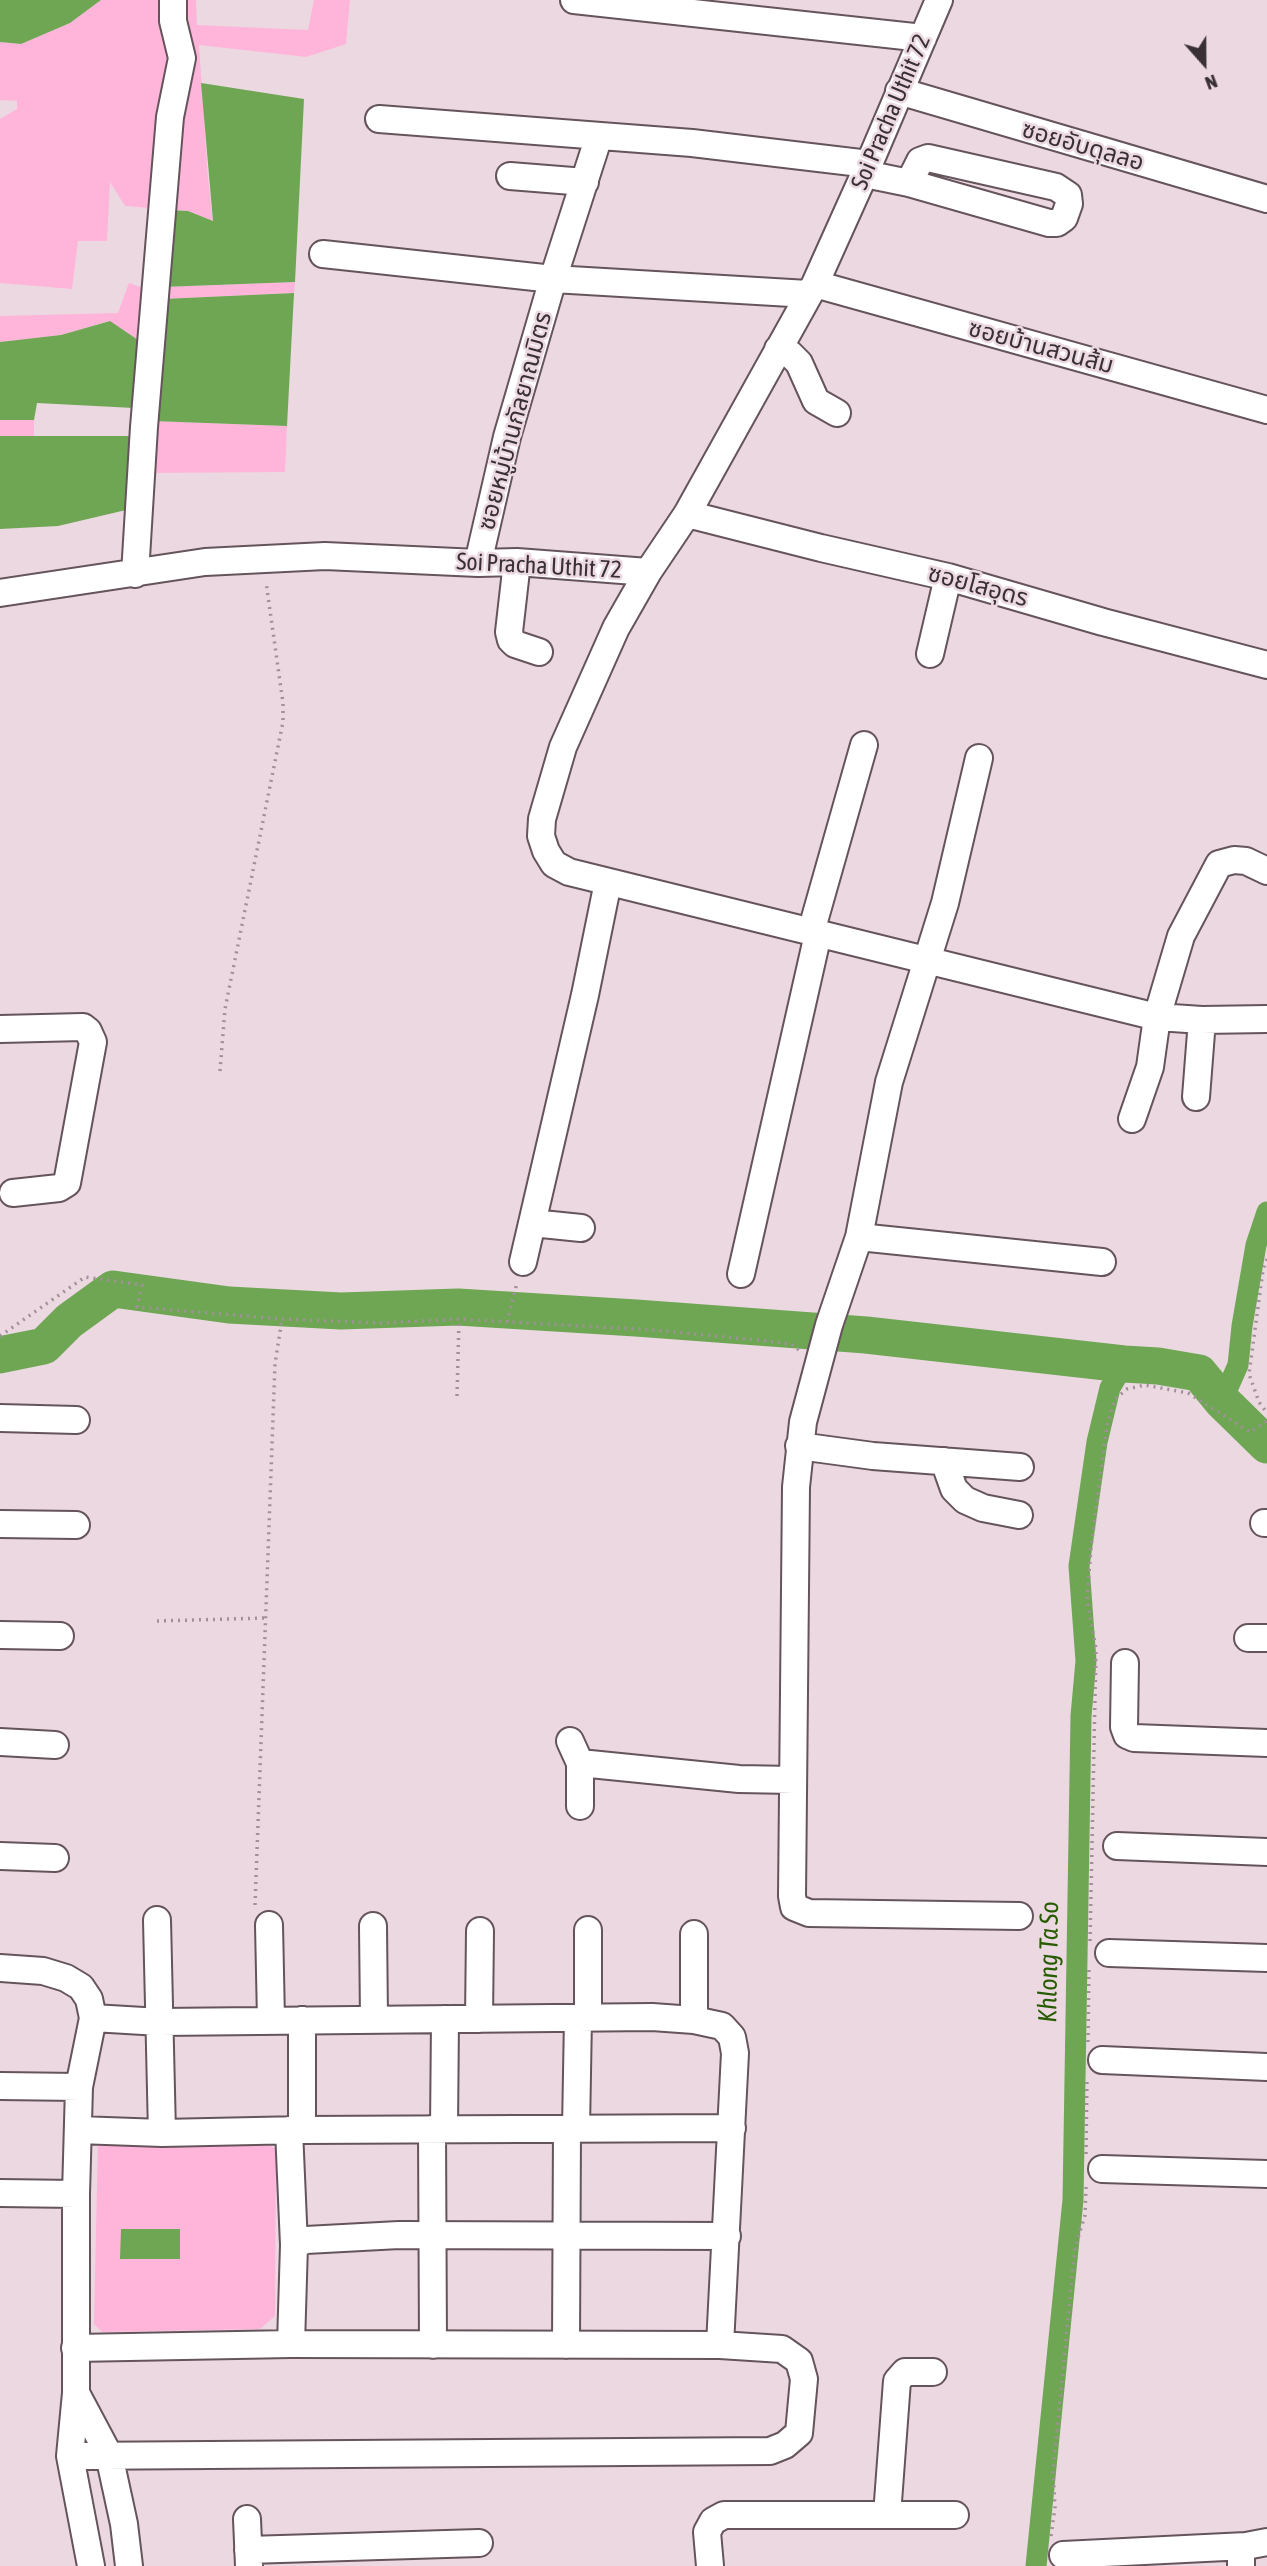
<!DOCTYPE html>
<html>
<head>
<meta charset="utf-8">
<style>
  body { margin:0 }
  #map { position:relative; width:1267px; height:2566px; overflow:hidden; background:#ecd8e1; font-family:"Asap Condensed",sans-serif }
  canvas { display:block }
  .north { position:absolute; left:1169px; top:28px; width:70px; height:70px; -webkit-text-stroke:5px #ecd8e1; paint-order:stroke; rotate:159deg; font-size:19px; font-weight:700; line-height:28px; text-align:center; color:#383034 }
  .north::after { content:''; display:block; margin:auto; width:24px; height:32px; background:#383034; clip-path:polygon(50% 0,100% 100%,50% 72%,0 100%) }
</style>
</head>
<body>
<div id="map">
<canvas width="1267" height="2566"></canvas>
<div class="north">N</div>
</div>
<script>
const g = document.querySelector('canvas').getContext('2d');
g.lineJoin = 'round';
function fillPath(path, color) {
  g.fillStyle = color;
  g.fill(path, 'evenodd');
}
function shape(rows) {
  const path = new Path2D();
  for (const r of rows) {
    path.moveTo(r[0], r[1]);
    for (let i = 2; i < r.length; i += 2) path.lineTo(r[i], r[i + 1]);
  }
  return path;
}
function strokePath(path, color, width, dash) {
  g.strokeStyle = color;
  g.lineWidth = width;
  g.lineCap = dash ? 'butt' : 'round';
  g.setLineDash(dash || []);
  g.stroke(path);
}
function write(font, color, halo, rows, align = 'center') {
  g.font = font + ' "Asap Condensed","Noto Sans Thai",sans-serif';
  g.lineWidth = 5;
  g.setLineDash([]);
  g.textBaseline = 'middle';
  g.strokeStyle = halo;
  g.fillStyle = color;
  for (const [text, x, y, turn = 0] of rows) {
    g.save();
    g.translate(x, y);
    g.rotate((+turn || 0) * Math.PI / 180);
    g.textAlign = isNaN(turn) ? turn : align;
    if (halo) g.strokeText(text, 0, 0);
    g.fillText(text, 0, 0);
    g.restore();
  }
}
const green = shape([
  [101,0,196,0,197,25,308,30,314,0,350,0,346,44,306,57,199,45,208,178,213,221,188,211,125,206,110,182,107,241,78,241,72,289,0,283,0,119,17,109,17,101,0,100,0,42,21,44,70,23],
  [295,282,294,293,163,299,162,287],
  [129,283,148,290,141,342,109,321,61,335,0,342,0,316,118,313],
  [0,420,34,420,34,436,0,436],
  [152,421,287,426,285,472,147,473],
  [98,2140,264,2142,276,2149,275,2316,260,2329,102,2332,94,2324]
]);
const water = shape([
  [0,0,101,0,70,23,21,44,0,42],
  [201,83,304,99,295,282,162,287,169,210,188,211,213,221],
  [294,293,287,426,152,421,163,299],
  [110,321,141,342,134,408,37,403,34,420,0,420,0,342,61,335],
  [0,436,134,436,126,510,58,526,0,529],
  [121,2229,180,2229,180,2259,120,2259]
]);
const canal = shape([
  [1222,1401,1238,1365,1242,1326,1256,1245,1267,1212],
  [1036,2566,1073,2200,1081,1716,1086,1661,1079,1566,1097,1442,1110,1388,1124,1364]
]);
const river = shape([
  [0,1355,44,1346,69,1321,113,1289,229,1305,341,1311,458,1307,636,1318,866,1335,1124,1364,1158,1366,1199,1373,1222,1401,1267,1445]
]);
const path = shape([
  [220,1071,225,1009,283,722,283,703,266,582],
  [1267,1259,1263,1270,1249,1374,1259,1402,1267,1413],
  [507,1322,517,1283],
  [0,1336,85,1277,142,1285,137,1307,282,1319,381,1323,459,1319,654,1330,767,1341,791,1344,799,1350],
  [457,1396,459,1319],
  [157,1621,265,1618],
  [255,1905,275,1364,282,1319],
  [1090,1941,1096,1649,1087,1599,1091,1548,1107,1425,1115,1399,1127,1389,1145,1385,1188,1393,1250,1432,1267,1421],
  [1088,2042,1089,1966],
  [1086,2154,1087,2078],
  [1051,2536,1055,2507,1053,2472,1075,2248,1085,2215,1086,2187]
]);
const minor = shape([
  [574,0,923,38],
  [899,91,1267,199],
  [379,119,692,143,869,164],
  [865,174,909,183,920,161,928,158,1056,187,1068,195,1069,204,1064,218,1057,223,1049,223,909,183],
  [510,176,585,182],
  [323,254,553,279,808,294],
  [815,284,1267,410],
  [778,349,790,354,799,363,816,401,837,413],
  [687,514,821,548,948,577,1103,622,1267,665],
  [517,562,509,632,511,640,515,644,539,652],
  [478,563,507,437,553,279,599,136],
  [648,572,616,628,563,747,542,819,541,836,546,851,554,864,569,872,1157,1017,1202,1020,1267,1019],
  [135,574,144,427,170,117,182,58,173,21,173,0],
  [0,593,205,562,325,556,478,563,517,562,648,572,687,514,815,284,869,164,939,0],
  [930,654,948,577],
  [979,758,945,903,889,1082,859,1237,829,1325,803,1422,796,1487,792,1896,794,1907,809,1913,1019,1916],
  [811,932,864,745],
  [0,1029,83,1027,88,1031,93,1042,67,1183,59,1188,13,1193],
  [1196,1097,1202,1020],
  [1132,1119,1150,1067,1157,1017,1181,936,1219,864,1234,860,1246,861,1267,871],
  [532,1223,581,1228],
  [859,1237,1102,1262],
  [523,1262,585,995,608,882],
  [741,1274,818,934],
  [0,1418,76,1420],
  [799,1446,873,1456,1020,1467],
  [944,1461,954,1489,965,1500,983,1508,1019,1515],
  [1264,1523,1267,1523],
  [0,1524,76,1525],
  [0,1635,60,1636],
  [1248,1638,1267,1638],
  [1125,1663,1124,1727,1127,1735,1134,1738,1267,1743],
  [570,1741,580,1763,580,1806],
  [0,1742,55,1745],
  [580,1763,739,1779,793,1780],
  [1117,1846,1267,1852],
  [0,1856,55,1858],
  [157,1920,162,2133],
  [269,1925,271,2020],
  [373,1926,374,2019],
  [588,1930,588,2018],
  [1109,1953,1267,1958],
  [0,1968,43,1971,66,1978,81,1987,89,1999,93,2018,79,2087,76,2194,76,2393,70,2456,91,2566],
  [93,2018,160,2022,652,2017,694,2020,722,2026,732,2037,735,2053,720,2345],
  [479,2019,480,1931],
  [694,2020,694,1934],
  [1102,2060,1267,2067],
  [0,2086,79,2087],
  [432,2129,433,2345],
  [444,2129,445,2019],
  [576,2129,578,2018],
  [78,2130,162,2133,302,2130,732,2128],
  [289,2130,294,2245],
  [302,2130,302,2020],
  [1102,2169,1267,2174],
  [0,2193,76,2194],
  [291,2344,294,2245,306,2240,399,2235,727,2236],
  [566,2345,567,2129],
  [76,2393,109,2455,124,2524,129,2566],
  [70,2456,770,2451,785,2445,799,2433,804,2379,799,2361,782,2349,720,2345,291,2344,75,2348],
  [887,2515,897,2381,905,2372,933,2372],
  [247,2519,249,2566],
  [248,2550,479,2543],
  [1063,2555,1246,2546],
  [710,2566,707,2532,713,2521,724,2515,955,2515],
  [1241,2566,1241,2553,1246,2546,1267,2542]
]);
const streetNames = [
  ["Soi Pracha Uthit 72",891,112,-67],
  ["ซอยอับดุลลอ",1083,146,16],
  ["ซอยบ้านสวนส้ม",1041,347,15],
  ["ซอยหมู่บ้านกัลยาณมิตร",515,421,-75],
  ["Soi Pracha Uthit 72",539,566,3],
  ["ซอยโสอุดร",978,586,15]
];
const waterNames = [
  ["Khlong Ta So",1049,1962,-89]
];
fillPath(green, '#feb5d9');
fillPath(water, '#6ea654');
strokePath(canal, '#6ea654', 21);
strokePath(river, '#6ea654', 37);
strokePath(minor, '#65545c', 30);
strokePath(path, '#a09198', 3.5, [2, 5]);
strokePath(minor, '#fff', 26);
write('24px', '#383034', '#ecd8e1', streetNames);
write('italic 26px', '#275c01', '#ecd8e1', waterNames);
</script>
</body>
</html>
